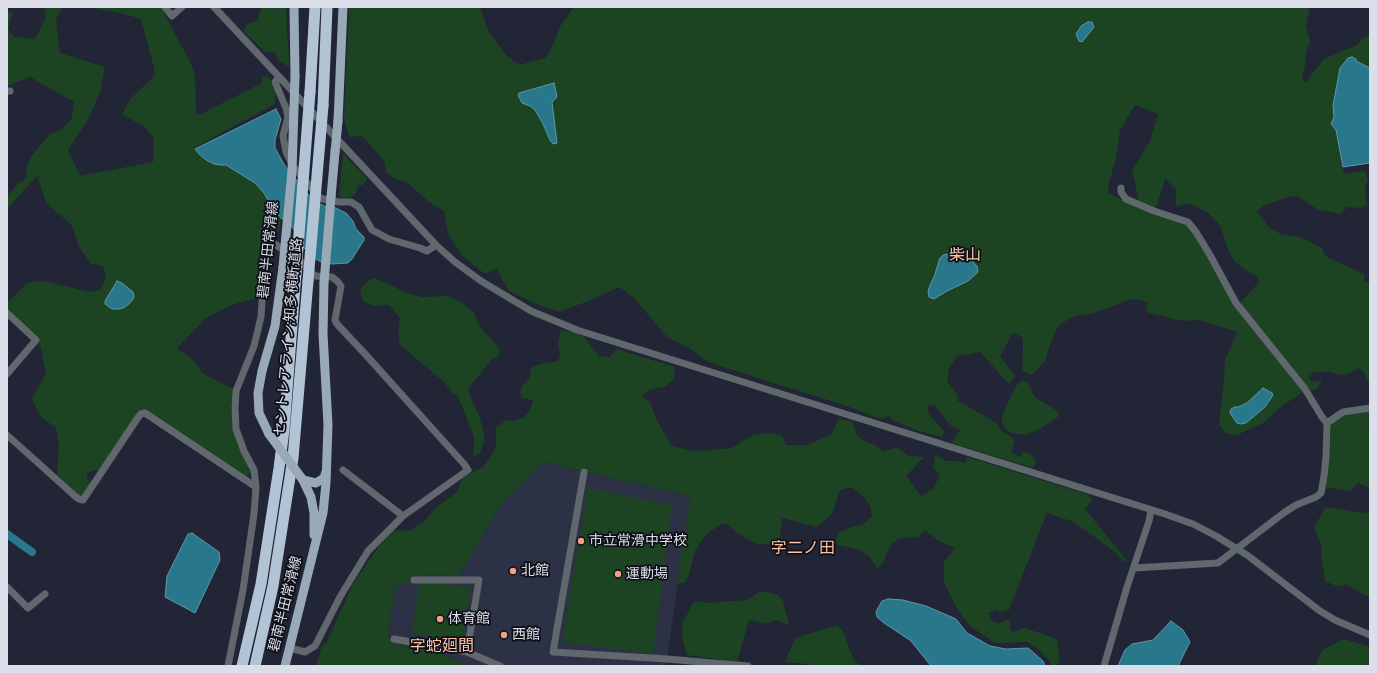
<!DOCTYPE html>
<html>
<head>
<meta charset="utf-8">
<style>
  body { margin:0 }
  #map { position:relative; width:1377px; height:673px; overflow:hidden; background:#222536; font-family:"Sofia Sans Condensed",sans-serif }
  canvas { display:block }
  .frame { position:absolute; inset:0; border:8px solid #dcdeea; pointer-events:none }
</style>
</head>
<body>
<div id="map">
<canvas width="1377" height="673"></canvas>
<div class="frame"></div>
</div>
<script>
const g = document.querySelector('canvas').getContext('2d');
g.lineJoin = 'round';
function fillPath(path, color) {
  g.fillStyle = color;
  g.fill(path, 'evenodd');
}
function shape(rows) {
  const path = new Path2D();
  for (const r of rows) {
    path.moveTo(r[0], r[1]);
    for (let i = 2; i < r.length; i += 2) path.lineTo(r[i], r[i + 1]);
  }
  return path;
}
function strokePath(path, color, width, dash) {
  g.strokeStyle = color;
  g.lineWidth = width;
  g.lineCap = dash ? 'butt' : 'round';
  g.setLineDash(dash || []);
  g.stroke(path);
}
function write(font, color, halo, rows, align = 'center') {
  g.font = font + ' "Sofia Sans Condensed","Noto Sans JP",sans-serif';
  g.lineWidth = 3.5;
  g.setLineDash([]);
  g.textBaseline = 'middle';
  g.strokeStyle = halo;
  g.fillStyle = color;
  for (const [text, x, y, turn = 0] of rows) {
    g.save();
    g.translate(x, y);
    g.rotate((+turn || 0) * Math.PI / 180);
    g.textAlign = isNaN(turn) ? turn : align;
    if (halo) g.strokeText(text, 0, 0);
    g.fillText(text, 0, 0);
    g.restore();
  }
}
const built = shape([
  [543,462,690,496,666,666,469,666,438,652,388,638,394,590,417,575,459,576,500,506]
]);
const green = shape([
  [44,7,63,7,56,19,60,53,105,67,101,89,89,118,68,150,80,176,153,162,154,138,144,127,122,114,131,98,155,75,154,68,141,19,124,14,87,7,161,7,192,66,195,77,196,113,199,115,262,83,261,78,263,76,269,77,276,93,275,104,195,147,195,149,206,160,214,164,221,165,226,165,255,183,264,193,272,207,281,218,279,230,268,238,260,266,260,297,231,305,205,319,177,348,193,360,202,373,233,389,231,408,233,430,251,472,246,477,143,412,101,469,87,473,87,478,91,484,82,497,74,492,57,474,59,442,56,428,40,416,32,399,46,373,39,340,7,308,7,306,8,302,27,283,43,281,91,292,101,289,106,277,103,266,91,264,79,247,72,226,65,219,56,212,46,202,37,176,7,209,7,196,18,184,25,179,27,174,25,171,32,155,50,134,61,130,71,120,74,102,30,77,7,86,7,12,13,11,8,29,14,37,35,39,46,17],
  [129,304,123,308,119,309,106,306],
  [262,7,286,7,289,67,278,60,275,52,265,52,243,31,248,24,257,21],
  [349,7,480,7,489,32,506,55,519,65,545,58,550,51,561,25,574,7,1310,7,1306,25,1310,41,1305,58,1305,67,1302,75,1305,83,1324,59,1357,45,1363,38,1370,35,1370,68,1356,61,1355,59,1352,57,1348,58,1340,68,1333,105,1334,117,1331,124,1336,130,1344,174,1365,171,1368,180,1365,186,1365,193,1367,205,1362,208,1347,207,1341,214,1318,210,1297,196,1288,197,1263,206,1257,212,1269,227,1282,235,1299,237,1309,241,1322,248,1325,256,1364,274,1364,281,1370,284,1370,384,1362,370,1359,368,1349,374,1342,375,1329,372,1315,372,1309,376,1311,381,1315,382,1322,379,1318,388,1312,391,1308,388,1240,303,1260,281,1256,276,1244,269,1235,262,1229,252,1220,225,1208,213,1194,205,1185,204,1176,206,1176,189,1165,179,1156,208,1139,201,1132,171,1150,141,1158,114,1135,105,1120,130,1116,157,1109,184,1108,193,1150,212,1187,224,1194,232,1234,304,1304,391,1282,406,1263,423,1237,435,1226,434,1219,424,1224,379,1225,360,1237,332,1200,320,1183,321,1146,312,1148,302,1132,299,1094,313,1074,316,1059,325,1051,342,1045,361,1032,375,1022,370,1023,351,1023,338,1013,332,1000,357,1015,375,1009,384,980,352,966,355,962,354,956,357,949,369,947,381,957,394,958,401,995,422,1003,432,1011,436,1015,442,1011,452,1020,457,1022,452,1030,453,1036,462,1033,468,952,443,960,430,951,426,935,406,930,405,927,407,928,413,944,431,942,437,919,431,892,420,889,416,881,419,847,406,723,367,707,361,691,349,667,337,634,298,619,287,591,300,559,312,536,304,509,291,496,268,485,274,462,256,448,233,444,211,429,202,408,183,395,179,386,172,384,161,362,136,349,137,344,117],
  [1092,22,1094,27,1082,42,1077,30,1080,26],
  [556,95,557,97,552,101,557,142,550,140,542,122,535,110,530,106,522,103],
  [343,153,367,179,363,185,358,185,356,193,351,197,344,198,339,197],
  [375,278,405,292,422,297,448,296,461,302,474,312,478,324,500,350,499,356,491,360,468,389,472,401,480,418,485,438,480,453,473,457,474,450,474,437,458,396,452,392,444,382,400,345,398,331,400,318,389,305,374,306,363,301,360,290,368,281],
  [561,330,574,332,585,338,599,356,610,357,616,349,675,367,673,380,664,387,650,389,642,396,650,402,656,419,672,446,693,451,713,450,732,448,753,435,770,433,782,436,786,445,808,445,832,434,838,419,852,421,856,433,862,440,875,445,883,451,897,447,908,456,924,457,906,476,921,496,934,488,940,474,933,468,935,454,946,461,959,461,965,463,967,457,1089,495,1092,500,1085,509,1128,562,1123,561,1115,552,1074,522,1047,513,1009,610,1000,612,998,609,988,613,992,621,998,624,1007,619,1011,622,1010,628,1012,632,1025,628,1057,639,1060,661,1055,666,1052,666,1049,660,1038,649,1027,642,995,643,970,626,957,609,944,582,944,562,955,548,941,542,925,531,918,537,899,538,891,544,884,561,877,569,869,556,857,549,834,544,839,532,855,526,862,525,872,517,870,506,863,496,851,487,840,490,832,514,816,527,782,518,780,540,777,545,756,544,737,533,728,525,721,524,708,533,701,541,694,554,689,576,684,583,677,583,690,496,543,462,500,506,459,576,417,575,394,590,388,638,438,652,469,666,316,666,322,646,327,642,352,586,370,559,390,532,394,530,409,531,424,522,435,508,456,493,462,478,483,467,487,462,496,447,496,428,506,420,514,421,523,418,529,412,533,400,522,398,520,393,522,386,530,377,531,368,541,364,558,361,560,354,558,344],
  [1022,380,1027,382,1035,397,1059,412,1058,417,1051,422,1038,430,1026,435,1023,434,1015,434,1010,432,1005,428,1002,422,1002,416,1013,392,1016,386],
  [1356,411,1370,411,1368,428,1370,429,1370,488,1358,483,1350,491,1325,487,1329,426,1334,420],
  [588,488,672,505,653,654,562,642],
  [1326,507,1355,512,1370,513,1370,598,1346,584,1339,587,1325,581,1321,554,1322,547,1314,527],
  [419,582,471,588,463,642,412,633],
  [761,591,778,595,783,601,789,625,776,620,766,624,749,620,737,662,687,655,683,642,682,624,694,601,707,603,747,600],
  [837,625,843,631,854,661,863,666,815,666,808,664,785,662,795,638],
  [1343,639,1368,646,1370,651,1370,660,1368,666,1317,666,1317,660,1322,650]
]);
const water = shape([
  [1088,22,1092,22,1094,27,1082,42,1079,41,1076,34,1081,26,1088,22],
  [1352,57,1356,59,1356,61,1370,68,1370,163,1343,167,1336,130,1331,124,1334,117,1333,105,1340,68,1348,58,1352,57],
  [554,83,557,97,552,102,557,143,553,144,550,140,542,122,535,110,530,106,522,103,518,95,519,93,554,83],
  [276,109,281,119,275,140,275,148,285,166,308,194,316,202,324,206,336,208,346,213,353,221,356,229,364,237,364,240,352,259,348,263,332,264,321,262,316,259,302,246,293,228,281,218,272,207,264,193,255,183,226,165,221,165,214,164,206,160,199,154,195,149,276,109],
  [948,254,955,257,970,259,977,266,978,272,968,281,947,291,934,299,929,297,928,292,930,285,934,277,940,258,943,255,948,254],
  [117,281,122,283,133,292,134,296,133,299,129,304,123,308,119,309,112,309,105,304,105,301,117,281],
  [1263,388,1272,393,1273,395,1265,407,1246,423,1241,424,1237,423,1230,413,1231,409,1235,407,1238,407,1243,405,1248,402,1263,388],
  [192,533,219,552,220,560,195,613,165,597,167,576,188,534,192,533],
  [888,599,903,600,926,606,956,619,967,633,990,646,1006,649,1028,648,1043,661,1045,666,931,666,911,641,884,623,877,617,876,612,878,608,882,601,888,599],
  [1171,621,1183,630,1190,642,1178,666,1118,666,1125,650,1132,644,1153,640,1171,621]
]);
const canal = shape([
  [7,534,32,552]
]);
const minor = shape([
  [165,7,172,16,182,7],
  [214,7,436,245,455,262,481,281,531,311,577,330,1165,514,1193,524,1216,536,1247,555,1320,611,1335,620,1370,635],
  [279,77,275,82,286,108,288,117,283,136,286,152,293,166,319,197,323,199,339,202,351,202,359,207,372,230,389,239,420,248,427,251,436,245],
  [7,91,10,91],
  [1121,188,1121,192,1126,199,1154,211,1188,222,1196,232,1210,255,1236,303,1305,389,1322,417,1327,423,1326,457,1324,476,1321,493,1316,497,1296,505,1285,512,1218,563,1134,568],
  [7,313,36,340,7,374],
  [1327,423,1343,412,1370,408],
  [7,435,76,497,79,499,83,500,139,416,141,414,145,413,256,487],
  [343,470,403,516],
  [584,472,553,652,667,659,748,666],
  [414,580,479,580,467,652],
  [7,587,28,608,45,594],
  [394,639,467,652,500,666],
  [228,666,243,590,254,514,256,487,254,470,244,451,236,429,235,408,236,391,254,346,261,317,264,273,268,252,272,242,301,262,311,273,316,276,332,277,338,282,341,286,335,320,337,324,366,355,464,464,468,470,403,516,368,551,340,597,315,646,305,652,290,648],
  [1104,666,1127,587,1149,521,1151,510]
]);
const major = shape([
  [294,7,295,76],
  [338,121,343,7],
  [331,197,335,152],
  [269,434,259,413,258,393,262,371,275,326,283,267],
  [303,480,311,497,314,513,314,535],
  [303,480,316,483,324,478,326,472],
  [285,666,323,513,326,483,328,425,323,334,324,283]
]);
const highway = shape([
  [310,92,315,7],
  [323,106,327,7],
  [242,666,261,584,279,468,284,430,296,273],
  [255,666,273,586,293,458,308,281]
]);
const majorBridge = shape([
  [335,152,338,121],
  [283,267,292,171,295,76],
  [324,283,331,197],
  [269,434,303,480]
]);
const highwayBridge = shape([
  [296,273,310,92],
  [308,281,323,106]
]);
const markers = [
  [581,541,4,"#f1a17d"],
  [513,571,4,"#f1a17d"],
  [618,574,4,"#f1a17d"],
  [440,619,4,"#f1a17d"],
  [504,635,4,"#f1a17d"]
];
const streetNames = [
  ["碧南半田常滑線",269,250,-84],
  ["セントレアライン;知多横断道路",289,337,-85],
  ["碧南半田常滑線",286,604,-76]
];
const poiNames = [
  ["市立常滑中学校",589,541],
  ["北館",521,571],
  ["運動場",626,574],
  ["体育館",448,619],
  ["西館",512,635]
];
const quarterNames = [
  ["柴山",965,256],
  ["字二ノ田",803,549],
  ["字蛇廻間",442,647]
];
fillPath(built, '#2d3146');
fillPath(green, '#1c4322');
fillPath(water, '#29778b');
strokePath(water, '#5f96a8', 1);
strokePath(canal, '#29778b', 8);
strokePath(minor, '#60686e', 7);
strokePath(major, '#9aa9b7', 9);
strokePath(highway, '#b1c3d4', 11);
strokePath(majorBridge, '#9aa9b7', 9);
strokePath(highwayBridge, '#b1c3d4', 11);
for (const [x, y, r, color] of markers) {
  const dot = new Path2D();
  dot.arc(x, y, r, 0, 2 * Math.PI);
  g.fillStyle = color;
  g.fill(dot);
  strokePath(dot, '#0d0f16', 1.5);
}
write('14px', '#dcdeea', '#0d0f16', streetNames);
write('14px', '#dcdeea', '#0d0f16', poiNames, 'left');
write('16px', '#ffc1a6', '#0d0f16', quarterNames);
</script>
</body>
</html>
